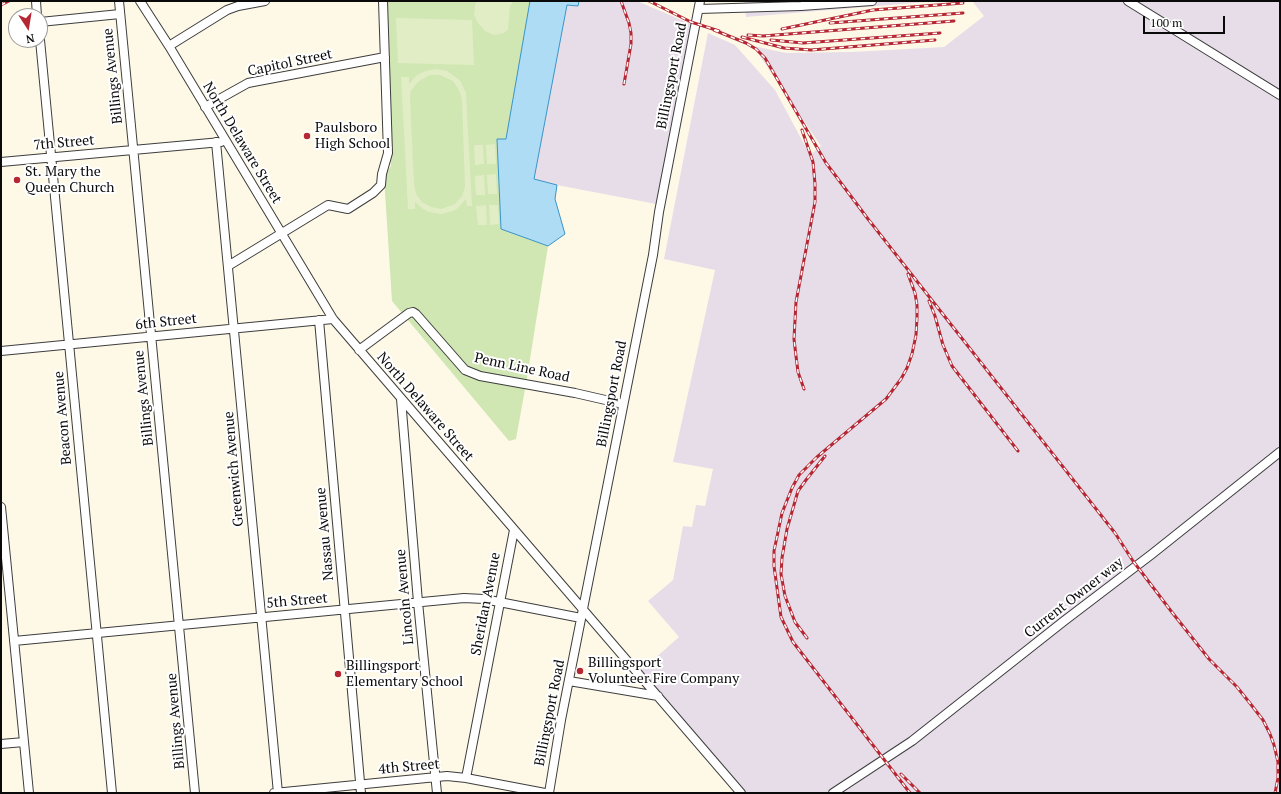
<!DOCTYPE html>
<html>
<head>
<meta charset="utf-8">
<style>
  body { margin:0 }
  #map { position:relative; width:1281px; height:794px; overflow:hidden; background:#fef9e7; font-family:"PT Serif",serif }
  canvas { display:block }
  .frame { position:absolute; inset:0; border:2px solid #0a0a0a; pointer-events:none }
  .north { position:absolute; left:8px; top:8px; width:40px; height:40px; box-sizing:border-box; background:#fff; border:1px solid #9d9d9d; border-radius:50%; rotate:168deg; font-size:11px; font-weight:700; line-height:16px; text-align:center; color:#0a0a0a }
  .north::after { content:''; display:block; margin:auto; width:14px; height:18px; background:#b42733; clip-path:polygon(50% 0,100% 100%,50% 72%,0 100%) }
  .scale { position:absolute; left:1143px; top:16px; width:82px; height:18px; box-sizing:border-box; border:2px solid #0a0a0a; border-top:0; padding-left:5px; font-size:12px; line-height:14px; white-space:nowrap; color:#0a0a0a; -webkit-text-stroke:3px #fff; paint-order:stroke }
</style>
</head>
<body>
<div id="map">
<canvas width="1281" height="794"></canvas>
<div class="frame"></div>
<div class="north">N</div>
<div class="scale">100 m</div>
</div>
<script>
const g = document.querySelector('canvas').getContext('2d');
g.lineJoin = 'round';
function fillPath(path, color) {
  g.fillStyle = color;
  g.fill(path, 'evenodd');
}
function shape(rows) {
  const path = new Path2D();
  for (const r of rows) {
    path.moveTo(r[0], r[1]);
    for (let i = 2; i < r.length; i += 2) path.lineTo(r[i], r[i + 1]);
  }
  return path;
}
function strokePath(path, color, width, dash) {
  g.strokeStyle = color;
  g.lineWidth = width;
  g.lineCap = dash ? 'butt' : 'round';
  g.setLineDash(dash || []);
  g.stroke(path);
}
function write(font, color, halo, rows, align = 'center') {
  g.font = font + ' "PT Serif",serif';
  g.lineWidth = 4;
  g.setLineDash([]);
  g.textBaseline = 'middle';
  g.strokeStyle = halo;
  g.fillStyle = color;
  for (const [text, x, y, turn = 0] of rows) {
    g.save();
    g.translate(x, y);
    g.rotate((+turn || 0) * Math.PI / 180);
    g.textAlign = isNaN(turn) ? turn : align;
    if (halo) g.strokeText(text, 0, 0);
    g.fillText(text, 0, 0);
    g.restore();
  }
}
const industrial = shape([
  [579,1,637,1,691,24,656,204,557,185,534,179,567,5,578,6],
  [744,1,937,1,746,17],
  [972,1,1280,1,1280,793,740,793,637,674,679,637,648,601,673,580,683,526,692,527,696,505,705,506,713,469,673,462,715,270,664,259,708,33,735,45,775,90,810,155,821,146,753,46,786,53,852,52,944,47,984,16]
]);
const green = shape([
  [382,1,530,1,506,139,497,139,501,229,548,246,527,378,516,439,509,441,392,301,384,177,391,166]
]);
const pitch = shape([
  [477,1,513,1,512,4,510,5,508,30,504,33,494,35,485,31,478,23,474,15,475,6],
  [396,18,472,20,474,65,398,63],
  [435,69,447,71,457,78,461,82,466,93,472,206,467,206,466,199,458,208,453,211,441,214,429,212,423,209,415,202,415,209,408,209,401,77,409,77,409,84,417,75,423,72],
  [430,75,440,75,453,81,459,90,462,99,465,187,462,196,455,204,441,209,431,207,422,202,416,194,414,184,410,96,411,91,417,83,421,80],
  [495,144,496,164,487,164,486,145],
  [474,145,483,145,484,164,475,165],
  [496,174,497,194,488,194,487,175],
  [484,175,485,195,476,195,475,176],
  [486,205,487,225,478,225,476,206],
  [489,205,498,205,499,224,490,225]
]);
const water = shape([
  [530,1,579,1,578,6,567,5,534,179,557,185,555,199,565,234,548,246,501,229,497,139,506,139,530,1]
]);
const minor = shape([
  [36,1,37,16],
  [119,1,195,793],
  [140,1,169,46,333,319,741,793],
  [1128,1,1280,95],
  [699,9,801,6,872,1],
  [40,22,120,14],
  [40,40,112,793],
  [169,46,227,10,238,6,265,1],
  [205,107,248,83,385,57],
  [216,142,278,793],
  [1,162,221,142],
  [228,266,328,205,348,209,373,193,381,185,382,174,388,153,383,1],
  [319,320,361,793],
  [359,350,409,313,413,312,416,314,465,370,480,376,575,393,623,404],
  [1,351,333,319],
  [401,399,418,602,437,793],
  [1,507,29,793],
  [14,641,464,598,484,599,581,618],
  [569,681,658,696],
  [1,744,24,742],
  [466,778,514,530],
  [274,793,447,776,466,778,545,793],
  [549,793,561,720,653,255,659,212,700,1],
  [833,793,912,741,1064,621,1152,554,1280,452]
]);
const rail = shape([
  [621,1,629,23,631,33,631,44,624,84],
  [649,1,691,22,719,31],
  [1,5,9,1],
  [830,23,963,13],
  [782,29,873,10,963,3],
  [714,30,746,43,756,49,765,58,826,163,868,219,1115,533,1133,561,1171,611,1209,659,1237,687,1249,702,1263,720,1270,734,1274,745,1278,762,1278,778,1275,793],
  [748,35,763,36,954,21],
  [742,37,784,48,811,50,935,40],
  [771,40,803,43,940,33],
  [802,130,813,162,815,184,815,202,796,302,794,339,796,356,798,372,804,389],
  [908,274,915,293,917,305,917,318,916,335,912,354,907,368,901,379,886,399,817,457,799,475,792,488,782,513,774,551,774,566,781,617,793,642,910,793],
  [929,301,935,316,943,345,952,366,1018,451],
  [807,638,795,622,785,596,781,574,782,558,787,529,798,491,806,480,825,456],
  [901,774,920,793]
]);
const markers = [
  [307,136,4,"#b42733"],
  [17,180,4,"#b42733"],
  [580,671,4,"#b42733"],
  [338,674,4,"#b42733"]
];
const streetNames = [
  ["Capitol Street",290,63,-12],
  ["Billings Avenue",113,76,-96],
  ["Billingsport Road",672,76,-79],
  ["7th Street",64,143,-5],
  ["North Delaware Street",242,143,59],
  ["6th Street",166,322,-6],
  ["Penn Line Road",522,368,12],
  ["Billingsport Road",612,394,-79],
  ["Billings Avenue",144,398,-96],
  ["North Delaware Street",425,407,49],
  ["Beacon Avenue",63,418,-95],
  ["Greenwich Avenue",234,469,-95],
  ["Nassau Avenue",325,534,-95],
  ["Lincoln Avenue",405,597,-95],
  ["Current Owner way",1074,598,-38],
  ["5th Street",297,601,-5],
  ["Sheridan Avenue",486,604,-79],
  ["Billingsport Road",550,713,-79],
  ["Billings Avenue",176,721,-95],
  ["4th Street",409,767,-5]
];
const poiNames = [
  ["Paulsboro",315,128],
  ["High School",315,144],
  ["St. Mary the",25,172],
  ["Queen Church",25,188],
  ["Billingsport",588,663],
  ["Volunteer Fire Company",588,679],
  ["Billingsport",346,666],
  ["Elementary School",346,682]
];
fillPath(industrial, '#e7dde9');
fillPath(green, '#d0e6b3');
fillPath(pitch, '#e1eec5');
fillPath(water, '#aedcf4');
strokePath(water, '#3794c8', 1);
strokePath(minor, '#3d3d3d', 10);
strokePath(minor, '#fff', 8);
strokePath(rail, '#b42733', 3);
strokePath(rail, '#fff', 1.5, [4.5]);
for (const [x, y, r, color] of markers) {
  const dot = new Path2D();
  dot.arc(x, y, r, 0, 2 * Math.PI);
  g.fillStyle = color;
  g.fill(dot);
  strokePath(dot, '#fff', 1.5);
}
write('14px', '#0a0a0a', '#fff', streetNames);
write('14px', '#0a0a0a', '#fff', poiNames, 'left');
</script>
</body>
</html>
